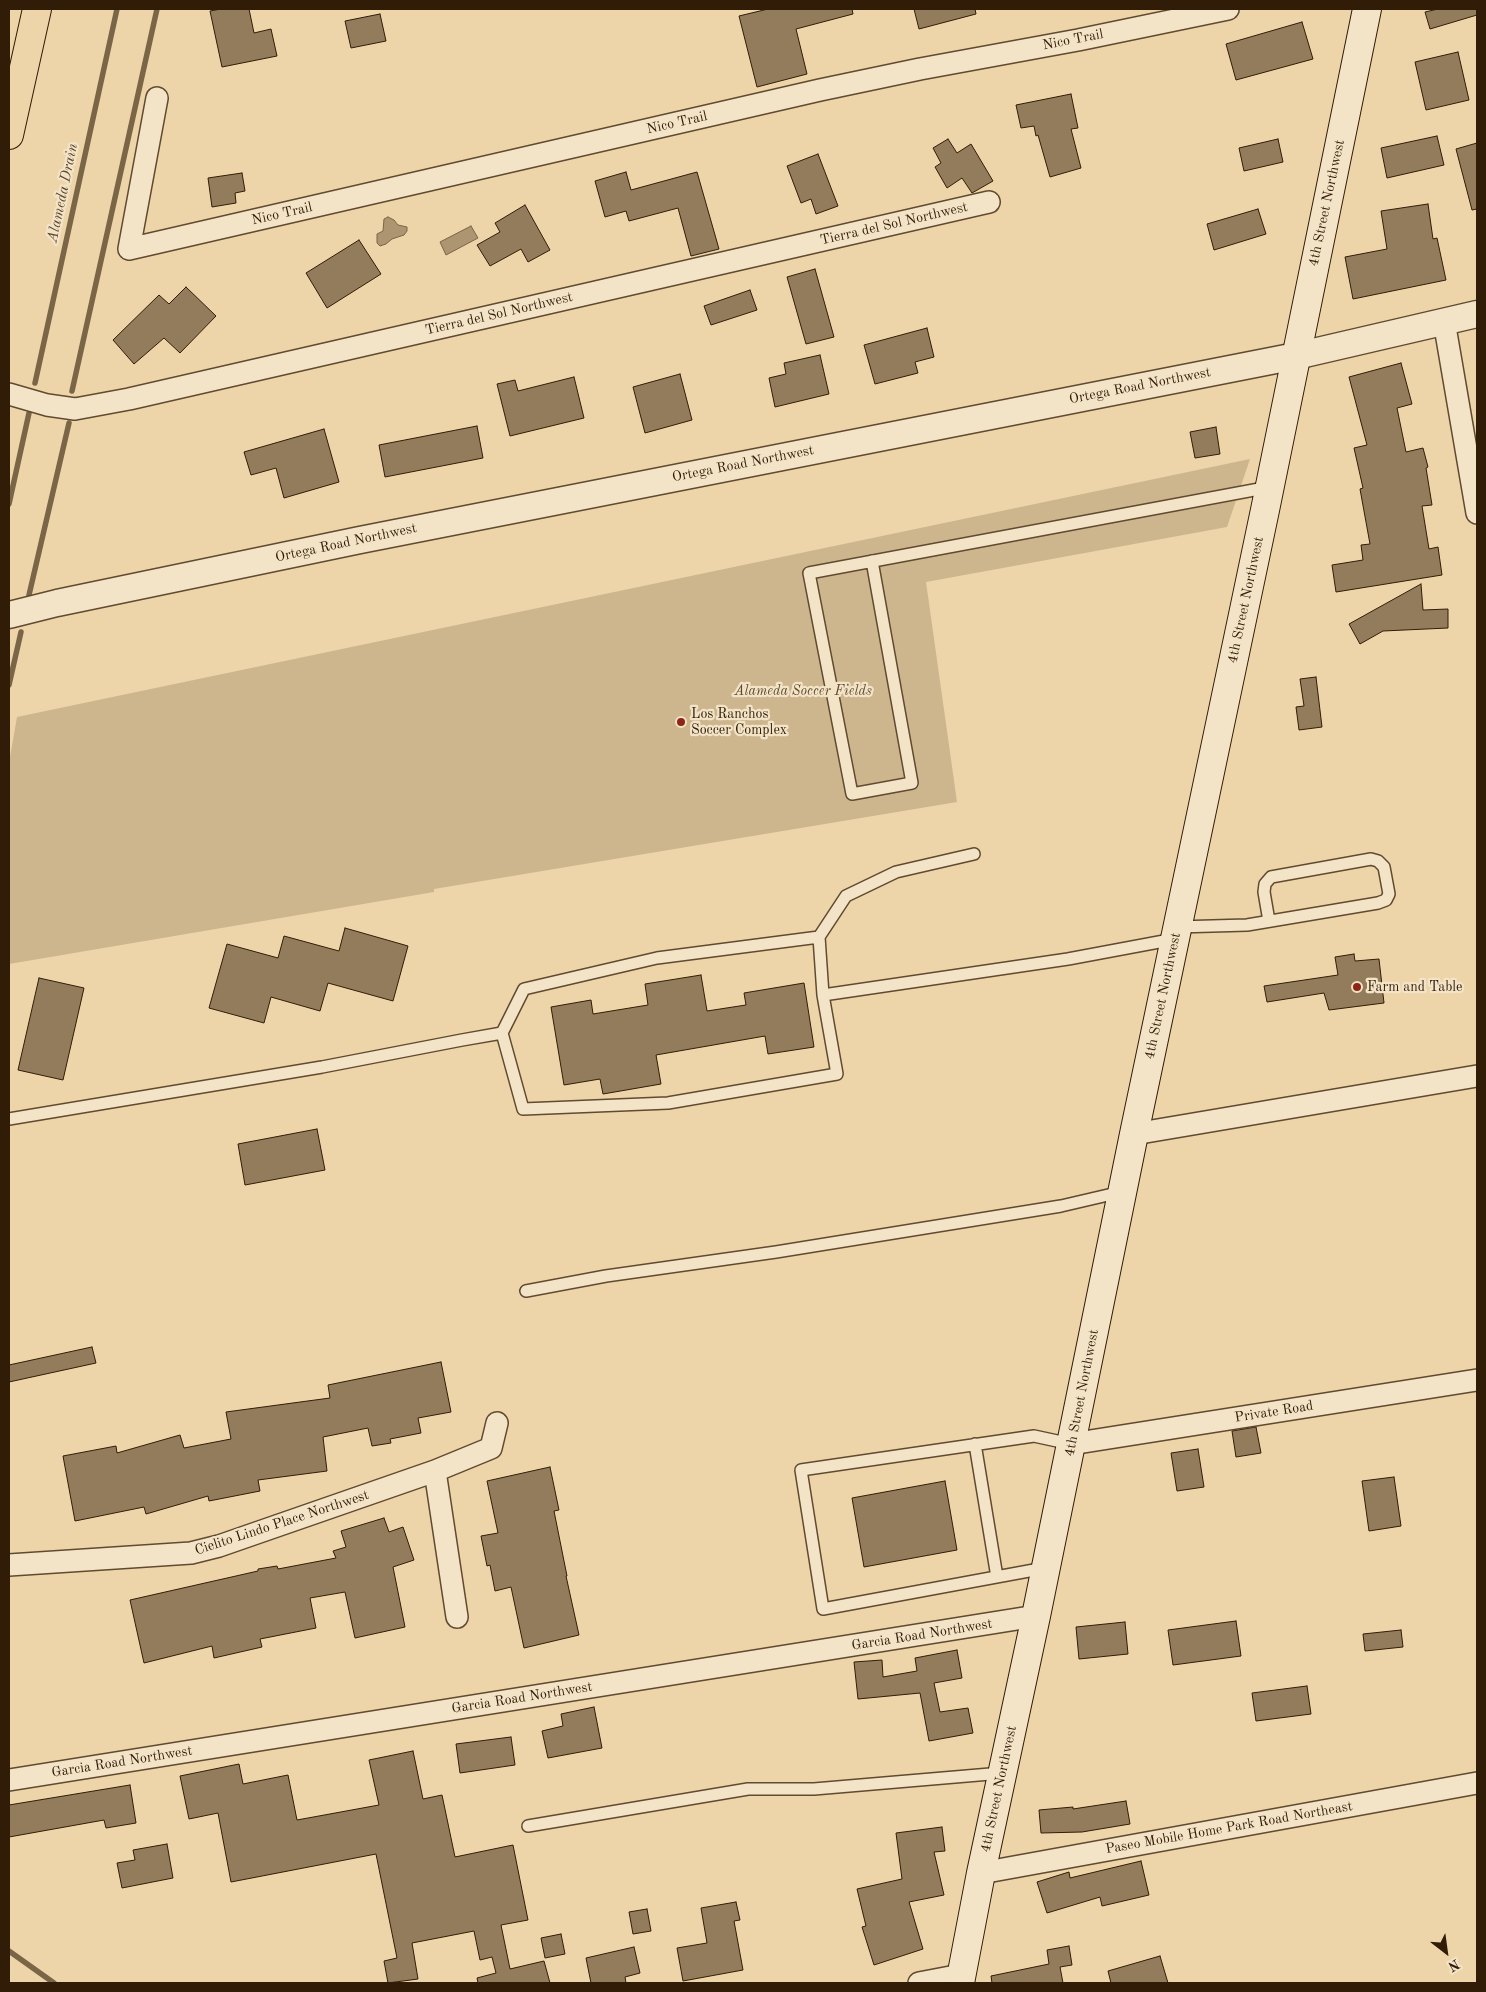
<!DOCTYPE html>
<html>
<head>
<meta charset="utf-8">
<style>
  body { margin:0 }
  #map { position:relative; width:1486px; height:1992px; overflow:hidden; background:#edd4a9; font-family:"Old Standard TT",serif }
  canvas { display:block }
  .frame { position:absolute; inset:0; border:10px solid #311c07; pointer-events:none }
  .north { position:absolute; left:1421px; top:1927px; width:50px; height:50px; -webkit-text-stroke:4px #f3e3c7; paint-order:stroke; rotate:150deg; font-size:14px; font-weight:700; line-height:20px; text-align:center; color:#311c07 }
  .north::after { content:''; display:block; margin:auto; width:18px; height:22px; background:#311c07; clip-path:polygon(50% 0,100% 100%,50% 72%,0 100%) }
</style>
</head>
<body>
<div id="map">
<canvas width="1486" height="1992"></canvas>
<div class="frame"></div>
<div class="north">N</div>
</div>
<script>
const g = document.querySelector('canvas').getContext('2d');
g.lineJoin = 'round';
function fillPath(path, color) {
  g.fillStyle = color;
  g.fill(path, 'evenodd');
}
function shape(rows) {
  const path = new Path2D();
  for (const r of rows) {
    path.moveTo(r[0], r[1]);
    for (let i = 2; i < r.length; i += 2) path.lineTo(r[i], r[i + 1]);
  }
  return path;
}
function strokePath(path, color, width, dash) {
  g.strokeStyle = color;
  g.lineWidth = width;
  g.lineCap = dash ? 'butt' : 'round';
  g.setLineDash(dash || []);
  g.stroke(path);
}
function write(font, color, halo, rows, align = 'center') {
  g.font = font + ' "Old Standard TT",serif';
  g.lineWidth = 4.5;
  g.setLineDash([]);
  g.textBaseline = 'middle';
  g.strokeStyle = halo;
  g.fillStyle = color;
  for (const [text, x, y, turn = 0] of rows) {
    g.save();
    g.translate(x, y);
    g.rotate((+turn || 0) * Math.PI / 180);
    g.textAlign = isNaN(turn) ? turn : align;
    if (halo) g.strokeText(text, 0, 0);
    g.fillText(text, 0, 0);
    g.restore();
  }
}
const green = shape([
  [1250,459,1227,527,926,582,957,802,434,889,434,892,9,964,9,763,17,717]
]);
const water = shape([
  [388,217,394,220,398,225,407,227,407,231,404,235,392,239,386,244,380,246,377,243,377,234,383,231,384,219,388,217],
  [471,226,478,238,446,255,440,242,471,226]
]);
const stream = shape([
  [35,383,117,9],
  [72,391,157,9],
  [9,504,29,413],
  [29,595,69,423],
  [9,685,21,632],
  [9,1951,54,1983]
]);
const building = shape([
  [221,9,249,9,254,33,271,29,277,56,222,67,210,11,221,9],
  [768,9,852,9,853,14,796,29,807,74,757,87,739,16,768,9],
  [914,9,975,9,976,14,919,29,914,9],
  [1438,9,1477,9,1477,15,1430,29,1425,12,1438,9],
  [380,14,386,41,351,48,345,21,380,14],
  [1302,22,1313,59,1236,80,1226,44,1302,22],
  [1458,52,1469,100,1426,110,1415,62,1458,52],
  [1071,94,1078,128,1071,129,1081,168,1050,177,1038,135,1036,136,1034,126,1021,128,1016,105,1071,94],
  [1437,136,1444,165,1387,178,1381,148,1437,136],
  [948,139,957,153,971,144,993,181,972,193,962,178,947,188,935,167,941,163,933,148,948,139],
  [1278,139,1283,162,1244,171,1239,148,1278,139],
  [1477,143,1477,209,1472,210,1456,149,1477,143],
  [818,154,838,206,816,214,811,199,801,203,787,166,818,154],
  [626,172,631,190,697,172,719,249,691,256,678,208,629,221,626,211,605,217,595,181,626,172],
  [242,173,245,191,235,193,236,203,212,207,208,178,242,173],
  [1428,204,1433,239,1437,238,1446,280,1353,299,1345,257,1387,249,1381,211,1428,204],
  [525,205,550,250,528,262,521,249,490,266,477,245,500,232,495,223,525,205],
  [1258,209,1266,234,1214,250,1207,224,1258,209],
  [359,240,381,274,327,308,306,273,359,240],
  [815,269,834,337,806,344,787,277,815,269],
  [186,287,216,316,180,353,164,338,134,364,113,340,159,295,169,304,186,287],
  [750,290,757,310,711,325,704,306,750,290],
  [927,328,934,357,915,362,918,373,875,384,864,345,927,328],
  [820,355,829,394,775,407,769,378,786,374,784,363,820,355],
  [1401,363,1412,404,1397,408,1406,452,1423,448,1428,467,1426,468,1432,505,1422,506,1429,549,1438,547,1442,575,1336,592,1332,565,1363,560,1361,545,1370,544,1360,489,1363,488,1354,448,1367,445,1349,377,1401,363],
  [680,374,692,420,645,433,633,387,680,374],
  [574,377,584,418,510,436,497,384,515,380,518,391,574,377],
  [477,426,483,458,385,477,379,445,477,426],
  [1216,427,1220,454,1195,458,1190,432,1216,427],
  [324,429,339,482,284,498,276,468,251,475,244,452,324,429],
  [1421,584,1423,610,1448,609,1448,628,1383,631,1360,644,1349,624,1421,584],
  [1316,677,1322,727,1299,730,1296,707,1304,706,1300,679,1316,677],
  [345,928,408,946,393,1001,328,983,320,1011,271,997,264,1023,209,1008,227,944,278,958,284,936,339,951,345,928],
  [1354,954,1355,961,1379,959,1384,1003,1329,1010,1324,993,1267,1002,1264,986,1338,975,1335,957,1354,954],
  [701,975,707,1011,746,1005,744,993,804,983,814,1047,768,1054,765,1036,656,1055,661,1084,603,1094,600,1079,564,1085,551,1007,591,1000,593,1014,648,1005,645,984,701,975],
  [39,978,84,988,63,1080,18,1070,39,978],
  [317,1129,325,1170,245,1185,238,1144,317,1129],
  [92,1347,96,1363,9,1382,9,1365,92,1347],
  [441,1362,451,1412,418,1418,421,1433,390,1439,391,1443,372,1446,368,1428,323,1437,327,1471,258,1480,260,1491,209,1501,208,1496,146,1514,144,1507,75,1521,63,1456,116,1446,117,1453,180,1435,184,1448,231,1439,226,1412,330,1398,328,1385,441,1362],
  [1256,1427,1261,1453,1236,1457,1232,1431,1256,1427],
  [1198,1449,1204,1487,1177,1491,1171,1453,1198,1449],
  [550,1467,559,1510,554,1511,567,1576,566,1576,579,1635,524,1648,511,1587,495,1591,490,1565,487,1566,481,1536,498,1533,487,1481,550,1467],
  [1394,1477,1401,1526,1369,1531,1362,1481,1394,1477],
  [945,1481,957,1550,864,1567,852,1498,945,1481],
  [384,1518,389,1532,403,1527,414,1560,393,1567,405,1627,355,1638,345,1592,310,1598,316,1628,260,1639,262,1647,214,1658,212,1646,144,1663,130,1600,258,1571,258,1569,277,1566,278,1569,336,1558,333,1551,346,1547,341,1531,384,1518],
  [1236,1621,1241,1656,1173,1665,1168,1630,1236,1621],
  [1125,1622,1128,1654,1079,1659,1076,1627,1125,1622],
  [1401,1630,1403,1647,1365,1651,1363,1634,1401,1630],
  [957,1650,962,1678,934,1683,940,1712,968,1708,973,1733,929,1741,920,1693,858,1699,854,1662,882,1660,883,1677,917,1671,915,1658,957,1650],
  [1307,1686,1311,1714,1256,1721,1252,1693,1307,1686],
  [594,1707,602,1748,548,1758,542,1731,563,1726,561,1714,594,1707],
  [511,1737,515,1765,460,1773,456,1744,511,1737],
  [413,1751,423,1799,442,1795,455,1857,513,1845,528,1920,501,1925,510,1969,544,1961,550,1983,478,1983,477,1978,496,1973,492,1957,480,1960,474,1931,412,1943,418,1979,388,1983,384,1961,397,1958,376,1854,231,1882,218,1813,189,1819,180,1776,239,1764,243,1784,288,1775,297,1820,379,1805,369,1760,413,1751],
  [130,1785,136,1823,106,1828,104,1820,9,1837,9,1805,130,1785],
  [1126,1801,1130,1824,1082,1832,1041,1833,1039,1810,1073,1807,1073,1809,1126,1801],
  [942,1827,945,1851,934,1852,944,1895,909,1902,923,1949,874,1965,862,1927,866,1926,857,1889,902,1879,896,1833,942,1827],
  [167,1844,173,1878,122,1888,117,1863,135,1860,133,1850,167,1844],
  [1141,1861,1149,1895,1102,1906,1100,1897,1047,1913,1037,1882,1069,1872,1070,1878,1141,1861],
  [736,1902,740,1920,734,1921,743,1970,683,1981,677,1948,707,1943,701,1908,736,1902],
  [647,1909,651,1931,633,1934,629,1912,647,1909],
  [561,1934,565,1954,545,1958,541,1938,561,1934],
  [1069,1946,1072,1965,1060,1967,1063,1983,992,1983,991,1976,1049,1964,1047,1950,1069,1946],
  [634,1947,640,1973,625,1977,626,1983,591,1983,586,1958,634,1947],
  [1160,1956,1168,1983,1111,1983,1108,1971,1160,1956]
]);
const service = shape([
  [872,561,912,783,852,794,809,573,1270,487],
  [1177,927,1247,925,1378,903,1386,900,1389,894,1384,867,1378,861,1371,859,1271,877,1265,884,1264,892,1269,921],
  [819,937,823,995,837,1074,668,1103,523,1109,502,1033,524,989,657,958,819,937],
  [819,937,846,896,896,872,974,854],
  [823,995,1068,959,1175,939],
  [9,1119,322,1067,462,1040,502,1033],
  [526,1291,606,1276,776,1252,1061,1206,1121,1192],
  [975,1444,997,1577],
  [1045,1568,823,1609,801,1470,1034,1436,1071,1444],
  [528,1826,748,1789,814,1789,1002,1773]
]);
const minor = shape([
  [157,98,129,249,820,90,920,69,1078,40,1228,9],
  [1444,321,1477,513],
  [9,394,47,405,75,409,129,399,989,202],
  [1134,1134,1477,1076],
  [1071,1444,1477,1380],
  [435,1471,457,1617],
  [9,1565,191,1553,219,1546,435,1471,491,1448,497,1423],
  [9,1780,1036,1616],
  [981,1873,1477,1783],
  [919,1983,961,1975]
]);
const tertiary = shape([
  [9,615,57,603,360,540,1296,356,1477,314]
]);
const secondary = shape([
  [960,1983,981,1873,1036,1616,1134,1134,1265,510,1367,9]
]);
const primary = shape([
  [9,135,37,9]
]);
const markers = [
  [681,722,5,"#8f2418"],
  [1357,987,5,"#8f2418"]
];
const streetNames = [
  ["Nico Trail",1073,40,-11],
  ["Nico Trail",677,123,-13],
  ["4th Street Northwest",1327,203,-78],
  ["Nico Trail",282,214,-13],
  ["Tierra del Sol Northwest",894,224,-13],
  ["Tierra del Sol Northwest",499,314,-13],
  ["Ortega Road Northwest",1140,386,-11],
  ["Ortega Road Northwest",743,464,-11],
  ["Ortega Road Northwest",346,543,-12],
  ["4th Street Northwest",1246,600,-78],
  ["4th Street Northwest",1163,996,-78],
  ["4th Street Northwest",1082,1393,-79],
  ["Private Road",1274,1412,-9],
  ["Cielito Lindo Place Northwest",282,1523,-18],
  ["Garcia Road Northwest",922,1635,-9],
  ["Garcia Road Northwest",522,1698,-9],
  ["Garcia Road Northwest",122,1762,-9],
  ["4th Street Northwest",999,1789,-78],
  ["Paseo Mobile Home Park Road Northeast",1229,1828,-10]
];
const parkNames = [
  ["Alameda Soccer Fields",803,691]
];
const poiNames = [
  ["Los Ranchos",691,714],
  ["Soccer Complex",691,730],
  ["Farm and Table",1367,987]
];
const waterNames = [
  ["Alameda Drain",63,193,-78]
];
fillPath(green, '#cdb58d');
fillPath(water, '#ad9572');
strokePath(water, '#7b6547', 1);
strokePath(stream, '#7b6547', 5.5);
fillPath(building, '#937c5b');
strokePath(building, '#311c07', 1);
strokePath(service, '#604a30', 14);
strokePath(minor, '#604a30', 24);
strokePath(tertiary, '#604a30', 29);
strokePath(secondary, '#311c07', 30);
strokePath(primary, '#311c07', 30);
strokePath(service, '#f3e3c7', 11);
strokePath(minor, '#f3e3c7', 21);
strokePath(tertiary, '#f3e3c7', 26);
strokePath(secondary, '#f3e3c7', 28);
strokePath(primary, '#edd4a9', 28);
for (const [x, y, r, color] of markers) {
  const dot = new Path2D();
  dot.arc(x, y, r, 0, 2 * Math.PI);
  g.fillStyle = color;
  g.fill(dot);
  strokePath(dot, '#f3e3c7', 2);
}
write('14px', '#311c07', '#f3e3c7', streetNames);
write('italic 14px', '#604a2f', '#f3e3c7', parkNames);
write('14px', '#311c07', '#f3e3c7', poiNames, 'left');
write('italic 15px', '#5c462c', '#f3e3c7', waterNames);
</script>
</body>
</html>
